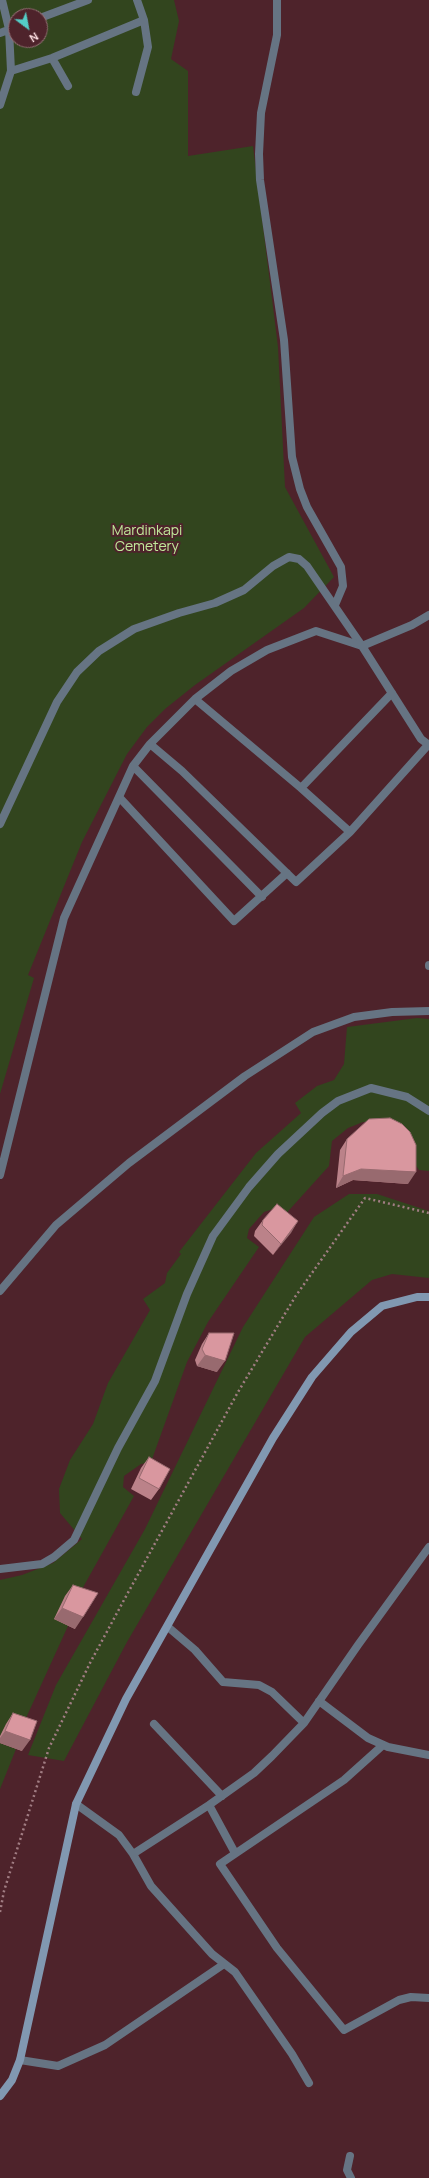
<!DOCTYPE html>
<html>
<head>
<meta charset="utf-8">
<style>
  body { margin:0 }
  #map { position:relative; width:429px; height:2178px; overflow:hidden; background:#4e232b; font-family:Manrope,sans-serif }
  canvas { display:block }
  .north { position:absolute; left:8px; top:8px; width:40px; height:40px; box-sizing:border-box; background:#4e232b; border:1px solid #946f75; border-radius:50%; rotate:148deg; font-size:11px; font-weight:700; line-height:16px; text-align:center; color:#fde0e3 }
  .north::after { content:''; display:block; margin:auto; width:14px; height:18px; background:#54cdc7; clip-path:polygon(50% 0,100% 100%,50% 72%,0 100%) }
</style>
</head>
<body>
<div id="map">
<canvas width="429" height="2178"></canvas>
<div class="north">N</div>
</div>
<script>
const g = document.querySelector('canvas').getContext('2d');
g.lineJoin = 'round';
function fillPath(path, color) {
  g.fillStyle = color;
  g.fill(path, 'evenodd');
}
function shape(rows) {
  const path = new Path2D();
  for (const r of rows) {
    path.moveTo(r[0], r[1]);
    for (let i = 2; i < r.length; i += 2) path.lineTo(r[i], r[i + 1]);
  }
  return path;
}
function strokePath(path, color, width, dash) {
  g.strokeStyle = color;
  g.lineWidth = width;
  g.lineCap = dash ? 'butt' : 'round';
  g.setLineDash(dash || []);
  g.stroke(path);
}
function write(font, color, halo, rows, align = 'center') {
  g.font = font + ' Manrope,sans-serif';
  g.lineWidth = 4;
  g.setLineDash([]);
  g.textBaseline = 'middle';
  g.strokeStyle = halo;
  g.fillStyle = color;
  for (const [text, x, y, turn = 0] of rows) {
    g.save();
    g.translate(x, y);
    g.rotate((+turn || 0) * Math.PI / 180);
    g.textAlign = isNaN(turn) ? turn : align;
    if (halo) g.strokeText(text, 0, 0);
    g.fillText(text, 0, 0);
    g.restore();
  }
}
const green = shape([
  [0,0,174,0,179,21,171,59,188,71,188,156,253,146,278,347,285,487,334,577,304,608,195,685,165,709,147,727,127,754,82,842,28,975,34,978,0,1094],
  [16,16,40,16,40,40,16,40],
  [417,1018,429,1019,429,1171,419,1170,415,1164,376,1122,363,1122,348,1128,332,1141,329,1166,282,1218,273,1209,264,1212,249,1229,247,1238,259,1247,208,1322,187,1362,151,1462,141,1464,124,1476,123,1487,134,1496,81,1591,68,1626,21,1729,0,1736,0,1580,22,1575,53,1563,82,1539,60,1513,59,1489,70,1460,93,1424,108,1383,150,1310,143,1299,165,1283,167,1273,181,1254,179,1252,256,1153,301,1113,295,1103,317,1086,334,1080,344,1064,347,1027],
  [349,1194,377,1194,429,1211,429,1278,392,1274,372,1280,305,1337,127,1642,64,1761,28,1755,56,1685,145,1529,243,1327,314,1217],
  [0,1743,16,1749,0,1789]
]);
const path = shape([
  [0,1912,4,1891,49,1748,90,1663,124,1600,238,1392,295,1297,365,1198,429,1213]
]);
const lane = shape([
  [277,0,277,35,261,113,259,154,260,180,284,340,292,457,300,489,307,507,341,567,343,586,335,605],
  [40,18,88,0],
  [0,33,16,27],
  [52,58,68,86],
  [11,71,52,58,144,20],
  [136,92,148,47,144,20,137,0],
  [0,105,11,71,9,29,2,0],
  [0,824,57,702,77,672,99,651,134,629,179,613,215,603,244,590,273,566,289,557,299,559,307,566,362,646]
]);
const street = shape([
  [362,646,412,625,429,615],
  [195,699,301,788,350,832,428,745],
  [150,744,182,771,296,882,350,832],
  [133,766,262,897],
  [301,788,392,693],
  [119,797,234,921,287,873],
  [429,965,429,966],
  [0,1175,64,918,133,766,150,744,195,699,231,671,267,650,316,631,362,646,421,739,429,745],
  [0,1291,56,1225,129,1163,245,1076,313,1032,354,1017,392,1012,429,1011],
  [0,1569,42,1564,54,1557,74,1540,118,1448,155,1381,187,1294,213,1236,249,1187,278,1154,322,1113,338,1101,371,1088,407,1097,429,1111],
  [168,1627,195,1650,223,1682,259,1685,272,1692,304,1723],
  [319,1701,368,1738,388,1747,429,1755],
  [154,1724,222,1796],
  [383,1745,344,1780,220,1864,277,1948,344,2030,399,2000,411,1997,429,1998],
  [76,1804,119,1835,133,1854,151,1886,212,1954,235,1972,292,2054,309,2083],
  [209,1805,235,1853],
  [133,1854,209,1805,254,1773,272,1756,304,1723,358,1645,429,1547],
  [20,2060,58,2066,105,2045,224,1964],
  [350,2156,347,2170,351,2178]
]);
const secondary = shape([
  [0,2096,12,2080,20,2060,76,1804,126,1699,273,1438,312,1377,351,1332,382,1306,417,1297,429,1297]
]);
const wall = shape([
  [347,1139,408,1184,353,1180,336,1188,340,1150],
  [263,1220,298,1221,273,1255,254,1236,255,1231],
  [209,1333,217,1372,197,1366,195,1360,202,1344],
  [149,1457,159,1489,151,1500,131,1489,141,1468],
  [73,1585,75,1629,54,1619,65,1596],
  [13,1713,22,1751,0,1743,0,1736,6,1724]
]);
const shadedWall = shape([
  [361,1169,416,1172,408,1184,353,1180,336,1188,343,1176],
  [298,1221,291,1233,273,1255,281,1244],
  [205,1355,225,1361,217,1372,197,1366],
  [62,1608,83,1617,75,1629,54,1619],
  [5,1731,30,1740,22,1751,0,1743,0,1738]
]);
const building = shape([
  [390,1118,402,1124,410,1132,416,1145,416,1172,361,1169,343,1176,347,1139,369,1119,390,1118],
  [277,1204,298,1221,281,1244,262,1225,263,1220,277,1204],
  [209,1333,234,1333,225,1361,205,1355,202,1349,209,1333],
  [149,1457,170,1469,159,1489,139,1478,149,1457],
  [73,1585,98,1593,83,1617,62,1608,73,1585],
  [13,1713,37,1721,30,1740,5,1731,13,1713]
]);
const parkNames = [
  ["Mardinkapi",147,531],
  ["Cemetery",147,547]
];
fillPath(green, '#32451e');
strokePath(path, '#a17d83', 2.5, [2, 3]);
strokePath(lane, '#667483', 8);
strokePath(street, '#667483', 8);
strokePath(secondary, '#8198b1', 8);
fillPath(wall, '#bb8289');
fillPath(shadedWall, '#986a6f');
fillPath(building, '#d9979f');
strokePath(building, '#986a6f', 1);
write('14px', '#c0e89a', '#4e232b', parkNames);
</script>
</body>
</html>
